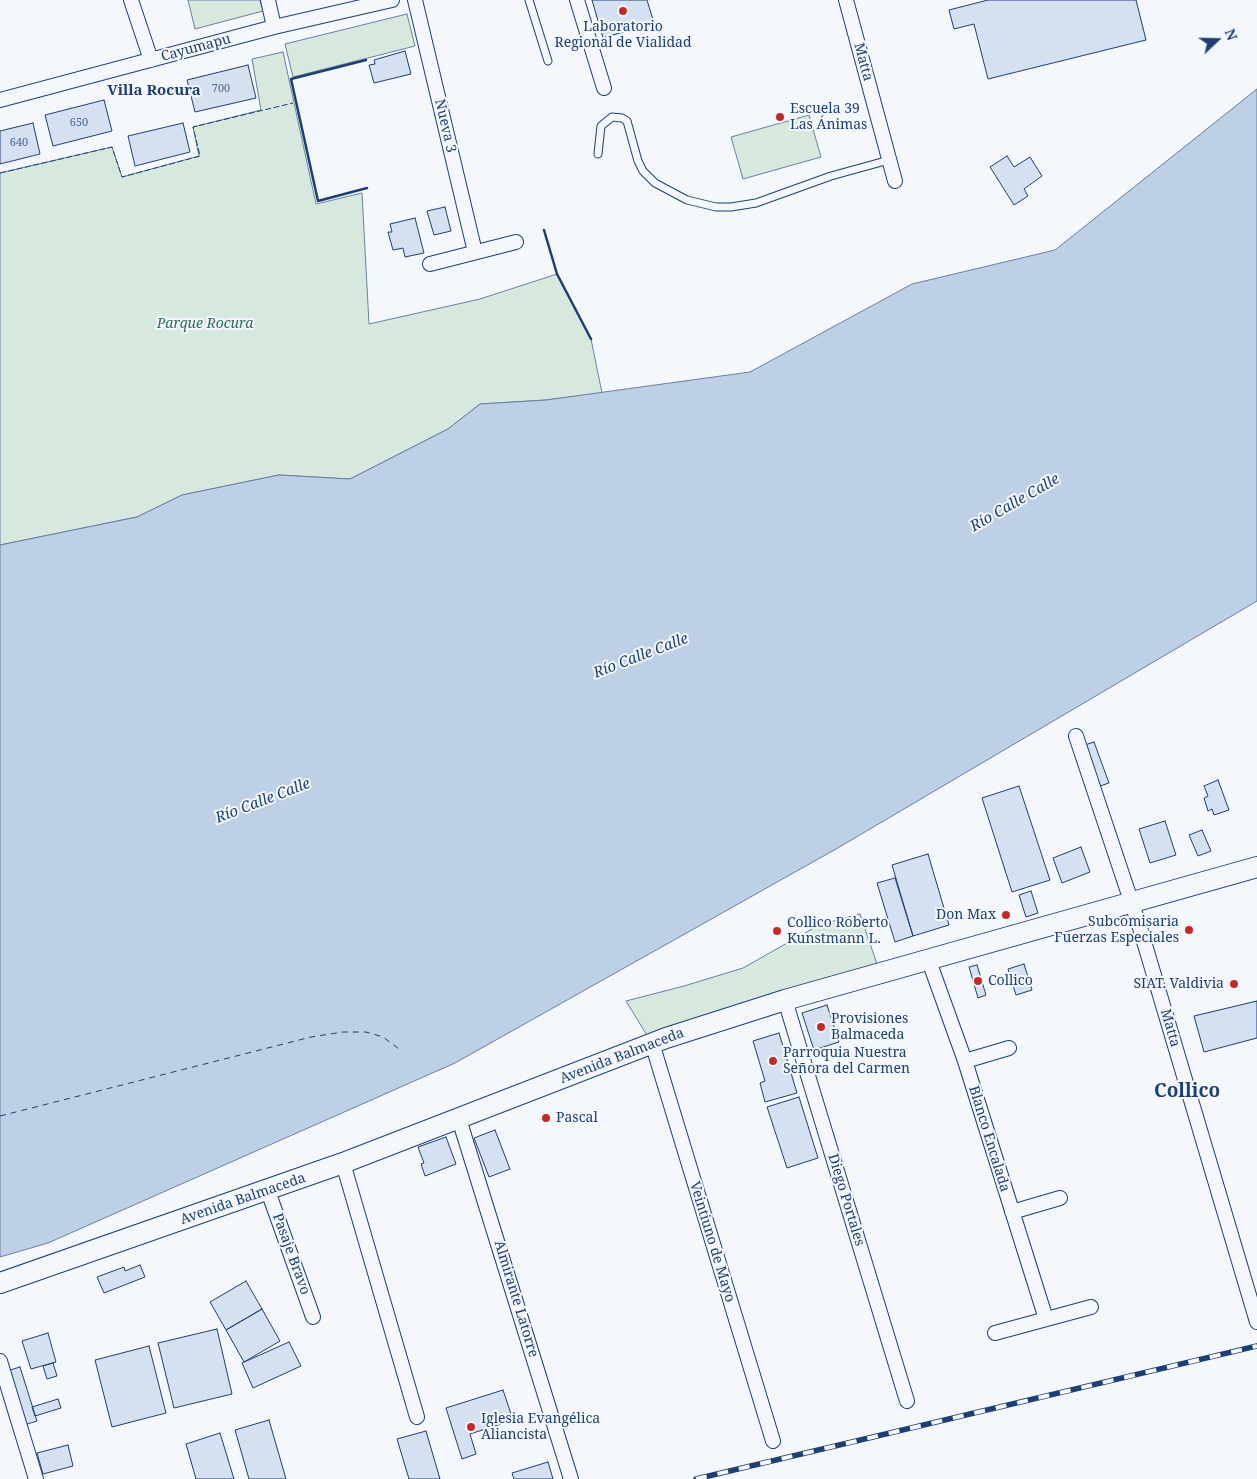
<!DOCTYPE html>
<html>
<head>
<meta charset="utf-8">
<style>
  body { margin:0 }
  #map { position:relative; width:1257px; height:1479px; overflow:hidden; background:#f4f7fb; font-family:"Noto Serif",serif }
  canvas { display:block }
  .north { position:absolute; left:1192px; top:15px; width:50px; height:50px; -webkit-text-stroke:4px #f4f7fb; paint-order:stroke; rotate:69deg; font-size:14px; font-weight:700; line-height:20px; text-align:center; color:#1d3f73 }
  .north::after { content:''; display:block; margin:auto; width:18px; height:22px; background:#1d3f73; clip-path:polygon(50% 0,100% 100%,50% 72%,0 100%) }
</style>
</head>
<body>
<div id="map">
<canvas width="1257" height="1479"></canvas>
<div class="north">N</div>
</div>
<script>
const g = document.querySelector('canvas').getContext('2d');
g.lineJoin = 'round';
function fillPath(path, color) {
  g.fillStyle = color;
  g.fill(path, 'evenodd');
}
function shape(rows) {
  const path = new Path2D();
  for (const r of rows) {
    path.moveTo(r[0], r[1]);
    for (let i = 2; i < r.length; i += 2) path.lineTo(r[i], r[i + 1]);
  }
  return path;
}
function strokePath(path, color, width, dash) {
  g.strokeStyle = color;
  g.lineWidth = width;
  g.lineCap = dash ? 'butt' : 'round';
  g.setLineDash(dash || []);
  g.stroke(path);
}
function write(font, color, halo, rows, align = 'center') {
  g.font = font + ' "Noto Serif",serif';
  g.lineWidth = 4;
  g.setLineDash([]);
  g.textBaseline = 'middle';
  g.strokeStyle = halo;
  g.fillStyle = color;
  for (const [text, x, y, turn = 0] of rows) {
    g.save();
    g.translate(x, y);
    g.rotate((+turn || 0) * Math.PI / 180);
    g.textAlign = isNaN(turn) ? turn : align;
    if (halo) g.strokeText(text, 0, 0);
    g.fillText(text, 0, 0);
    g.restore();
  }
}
const green = shape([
  [188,0,260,0,263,11,195,29,188,0],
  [407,14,415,46,293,77,285,44,407,14],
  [283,52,316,204,362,193,369,324,480,299,557,274,591,339,602,393,546,400,480,404,448,429,350,479,279,475,182,495,137,517,0,545,0,173,112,147,122,177,199,156,193,127,261,110,252,59,283,52],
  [809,115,821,157,743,179,731,137,809,115],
  [860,914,879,970,648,1037,626,1001,684,986,743,968,819,925,860,914]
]);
const water = shape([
  [1257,89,1257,601,836,849,455,1063,48,1243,0,1257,0,545,137,517,182,495,279,475,350,479,448,429,480,404,546,400,750,372,912,284,1055,250,1257,89]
]);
const ferry = shape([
  [0,1116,311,1037,343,1032,366,1032,383,1037,399,1049]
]);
const building = shape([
  [592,0,647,0,654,23,603,38,592,0],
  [988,0,1136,0,1146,40,988,79,974,24,954,29,949,10,988,0],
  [405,51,411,74,374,83,369,65,375,64,374,60,405,51],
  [248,65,256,98,195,112,187,80,248,65],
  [104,100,112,131,53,146,45,115,104,100],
  [33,123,40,154,0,164,0,131,33,123],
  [183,123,190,152,135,166,128,136,183,123],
  [1007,156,1014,167,1030,157,1042,176,1024,189,1028,196,1014,205,990,167,1007,156],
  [445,207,451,231,434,235,427,211,445,207],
  [415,218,424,253,405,257,403,248,393,250,388,232,392,232,390,224,415,218],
  [1094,742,1109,783,1100,786,1085,745,1094,742],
  [1218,780,1229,810,1214,815,1212,809,1208,811,1204,798,1208,796,1204,786,1218,780],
  [1019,786,1050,880,1012,892,982,798,1019,786],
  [1165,821,1176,855,1150,863,1139,829,1165,821],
  [1202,830,1211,851,1198,856,1189,835,1202,830],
  [1081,847,1090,872,1062,883,1053,858,1081,847],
  [928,854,949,925,913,936,892,865,928,854],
  [895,878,913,936,895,942,877,883,895,878],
  [1031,891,1038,913,1026,917,1019,895,1031,891],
  [1024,964,1032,990,1016,995,1008,969,1024,964],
  [977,965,986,995,978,998,969,967,977,965],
  [1257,1001,1257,1038,1204,1052,1194,1016,1257,1001],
  [827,1005,839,1042,814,1050,802,1013,827,1005],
  [779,1033,797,1093,765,1102,760,1083,765,1081,753,1041,779,1033],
  [799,1097,818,1158,787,1168,767,1107,799,1097],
  [495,1130,510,1169,489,1177,474,1138,495,1130],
  [446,1137,456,1164,425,1176,421,1164,424,1163,418,1147,446,1137],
  [140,1265,145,1277,104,1293,97,1277,124,1267,125,1271,140,1265],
  [246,1281,262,1309,226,1330,210,1302,246,1281],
  [262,1309,280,1341,244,1362,226,1330,262,1309],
  [217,1329,232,1394,174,1408,158,1343,217,1329],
  [48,1333,56,1362,31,1369,22,1341,48,1333],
  [289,1342,301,1366,253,1388,242,1363,289,1342],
  [149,1346,166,1413,112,1427,95,1360,149,1346],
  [53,1363,57,1376,47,1379,43,1366,53,1363],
  [20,1367,37,1421,24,1425,7,1371,20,1367],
  [503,1390,513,1420,470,1434,476,1454,462,1459,446,1408,503,1390],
  [58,1399,61,1408,35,1416,32,1407,58,1399],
  [269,1420,286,1479,249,1479,235,1430,269,1420],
  [426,1431,440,1479,409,1479,397,1439,426,1431],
  [220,1433,234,1479,196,1479,186,1444,220,1433],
  [68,1445,73,1466,43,1474,37,1453,68,1445],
  [548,1462,553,1479,514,1479,512,1473,548,1462]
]);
const lane = shape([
  [529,0,548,61],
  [598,154,601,126,612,117,622,118,627,121,638,161,643,171,655,183,687,200,716,207,731,207,756,203,831,176,889,160]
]);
const street = shape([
  [131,0,151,60],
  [268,0,274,27],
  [415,0,475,252],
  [577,0,604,88],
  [846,0,895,181],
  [0,100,274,27,392,0],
  [430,264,516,242],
  [1076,736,1140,928,1257,1322],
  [929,961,965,1061,1046,1319],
  [785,1000,907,1401],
  [652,1043,773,1441],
  [965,1061,1009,1048],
  [459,1119,571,1479],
  [343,1163,417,1417],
  [268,1191,313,1317],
  [1012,1212,1060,1198],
  [995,1333,1091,1307],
  [0,1361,36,1479]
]);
const secondary = shape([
  [0,1283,343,1163,666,1038,785,1000,1257,867]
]);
const rail = shape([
  [696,1479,1257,1346]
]);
const fence = shape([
  [0,173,112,147,122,177,200,156,193,127,293,103]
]);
const wall = shape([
  [366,60,291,79,318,201,367,188],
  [544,230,557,274,591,339]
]);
const markers = [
  [623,11,5,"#c62828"],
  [780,117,5,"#c62828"],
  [1006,915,5,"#c62828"],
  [1189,930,5,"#c62828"],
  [777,931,5,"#c62828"],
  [978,981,5,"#c62828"],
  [1234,984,5,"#c62828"],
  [821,1027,5,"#c62828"],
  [773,1061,5,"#c62828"],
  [546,1118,5,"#c62828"],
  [471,1427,5,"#c62828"]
];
const numberNames = [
  ["700",221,89],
  ["650",79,123],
  ["640",19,143]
];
const poiNames = [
  ["Laboratorio",623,27,"center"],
  ["Regional de Vialidad",623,43,"center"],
  ["Escuela 39",790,109],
  ["Las Ánimas",790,125],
  ["Don Max",996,915,"right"],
  ["Subcomisaria",1179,922,"right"],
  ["Fuerzas Especiales",1179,938,"right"],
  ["Collico Roberto",787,923],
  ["Kunstmann L.",787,939],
  ["Collico",988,981],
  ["SIAT. Valdivia",1224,984,"right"],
  ["Provisiones",831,1019],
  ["Balmaceda",831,1035],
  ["Parroquia Nuestra",783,1053],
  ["Señora del Carmen",783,1069],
  ["Pascal",556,1118],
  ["Iglesia Evangélica",481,1419],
  ["Aliancista",481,1435]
];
const streetNames = [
  ["Cayumapu",196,48,-15],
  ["Matta",863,62,75],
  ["Nueva 3",445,126,77],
  ["Matta",1170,1028,74],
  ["Avenida Balmaceda",622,1056,-21],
  ["Blanco Encalada",989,1139,73],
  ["Avenida Balmaceda",243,1199,-19],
  ["Diego Portales",846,1200,73],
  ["Veintiuno de Mayo",712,1242,73],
  ["Pasaje Bravo",291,1254,70],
  ["Almirante Latorre",516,1299,73]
];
const parkNames = [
  ["Parque Rocura",205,324]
];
const neighbourhoodNames = [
  ["Villa Rocura",154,91]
];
const waterNames = [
  ["Río Calle Calle",1015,503,-30],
  ["Río Calle Calle",641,656,-21],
  ["Río Calle Calle",263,801,-21]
];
const districtNames = [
  ["Collico",1187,1092]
];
fillPath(green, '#d7e8df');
strokePath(green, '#687fa3', 1);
fillPath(water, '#bed0e5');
strokePath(water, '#687fa3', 1);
strokePath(ferry, '#1d3f73', 1, [6, 5]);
fillPath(building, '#d5e0f0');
strokePath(building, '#1d3f73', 1);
strokePath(lane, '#1d3f73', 9);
strokePath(street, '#1d3f73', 16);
strokePath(secondary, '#1d3f73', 22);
strokePath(lane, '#f4f7fb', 7);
strokePath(street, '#f4f7fb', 14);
strokePath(secondary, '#f4f7fb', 20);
strokePath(rail, '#1d3f73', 5.5);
strokePath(rail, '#f4f7fb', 4, [11]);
strokePath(fence, '#1d3f73', 1, [6, 2.5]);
strokePath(wall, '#1d3f73', 2.5);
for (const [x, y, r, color] of markers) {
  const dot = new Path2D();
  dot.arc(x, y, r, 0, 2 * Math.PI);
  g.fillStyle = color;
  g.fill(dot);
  strokePath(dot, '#f4f7fb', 2);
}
write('11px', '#4b6792', null, numberNames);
write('14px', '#1d3f73', '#f4f7fb', poiNames, 'left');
write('14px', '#1d3f73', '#f4f7fb', streetNames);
write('italic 14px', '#2c6c60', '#f4f7fb', parkNames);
write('bold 15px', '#1d3f73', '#f4f7fb', neighbourhoodNames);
write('italic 15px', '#1d3f73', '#f4f7fb', waterNames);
write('bold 19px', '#1d3f73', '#f4f7fb', districtNames);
</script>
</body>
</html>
